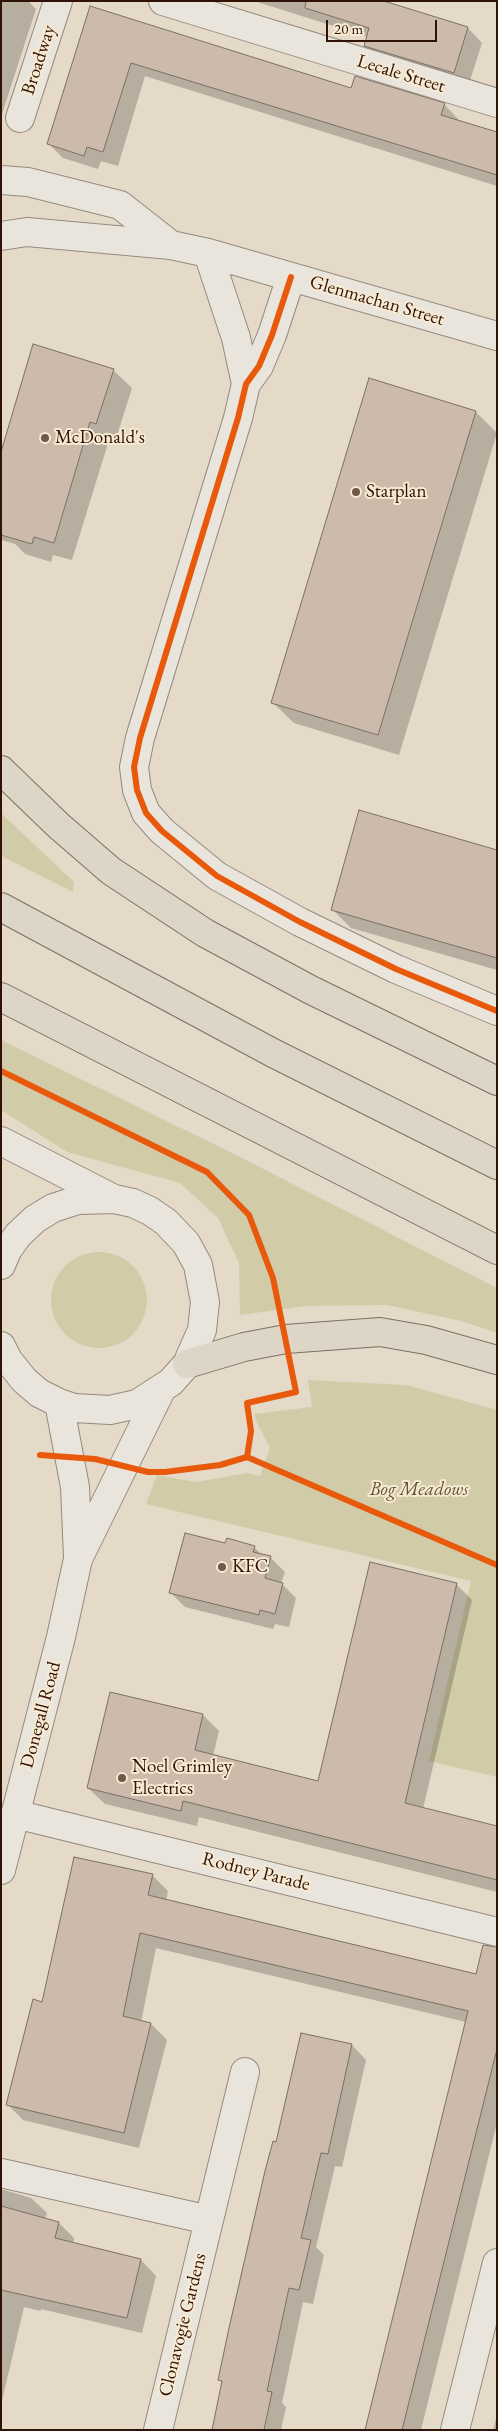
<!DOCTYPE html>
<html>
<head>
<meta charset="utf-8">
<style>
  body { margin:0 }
  #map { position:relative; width:498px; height:2431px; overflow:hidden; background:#e5dac8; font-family:"EB Garamond",serif }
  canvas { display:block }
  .frame { position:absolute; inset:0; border:2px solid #311207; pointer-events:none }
  .scale { position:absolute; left:326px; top:20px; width:111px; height:22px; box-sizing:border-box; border:2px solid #311207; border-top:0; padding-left:6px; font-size:15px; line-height:18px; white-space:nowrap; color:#311207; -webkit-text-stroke:4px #f7ead3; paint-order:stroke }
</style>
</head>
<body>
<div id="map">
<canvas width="498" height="2431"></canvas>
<div class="frame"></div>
<div class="scale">20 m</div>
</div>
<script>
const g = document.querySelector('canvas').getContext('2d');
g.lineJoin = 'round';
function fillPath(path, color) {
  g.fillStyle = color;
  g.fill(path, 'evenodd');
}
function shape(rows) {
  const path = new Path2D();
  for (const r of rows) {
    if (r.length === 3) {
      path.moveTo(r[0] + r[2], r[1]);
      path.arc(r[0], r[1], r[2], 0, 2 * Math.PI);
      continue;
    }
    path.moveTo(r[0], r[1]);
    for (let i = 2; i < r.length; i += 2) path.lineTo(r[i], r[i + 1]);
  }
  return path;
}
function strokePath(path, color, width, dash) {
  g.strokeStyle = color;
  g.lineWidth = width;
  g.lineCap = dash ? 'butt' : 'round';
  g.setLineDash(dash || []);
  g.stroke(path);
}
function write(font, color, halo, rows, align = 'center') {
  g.font = font + ' "EB Garamond",serif';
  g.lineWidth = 4;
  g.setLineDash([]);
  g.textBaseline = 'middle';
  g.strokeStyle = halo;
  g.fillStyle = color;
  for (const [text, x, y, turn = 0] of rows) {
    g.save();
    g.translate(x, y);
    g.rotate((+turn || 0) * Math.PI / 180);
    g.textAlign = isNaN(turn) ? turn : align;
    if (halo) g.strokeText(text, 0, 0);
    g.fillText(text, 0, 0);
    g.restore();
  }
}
const green = shape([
  [1,813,74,882,73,892,1,856],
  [1,1040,228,1151,497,1288,497,1333,461,1321,387,1305,306,1306,240,1315,239,1263,218,1218,180,1183,67,1152,1,1110],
  [99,1300,48],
  [308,1380,406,1385,497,1410,497,1777,429,1761,471,1581,146,1504,157,1475,196,1482,247,1473,260,1476,270,1448,256,1421,255,1414,312,1407]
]);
const shadow = shape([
  [1,1,28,1,36,9,1,117],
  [254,1,380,1,468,28,482,43,468,87,380,60,365,46,368,37],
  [91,8,352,90,444,104,458,119,457,122,497,134,497,186,145,76,118,166,101,161,98,169,63,158,48,143],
  [113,370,132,388,115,442,109,440,72,560,53,555,51,562,25,554,15,544,1,540,1,456],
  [476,412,497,433,399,755,294,723,272,702],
  [497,851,497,970,351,928,332,909],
  [226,1545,254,1547,262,1555,270,1557,285,1572,281,1583,296,1598,289,1627,275,1624,273,1629,185,1607,171,1593],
  [456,1584,472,1600,423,1809,497,1827,497,1892,199,1817,197,1826,105,1804,88,1788,203,1715,219,1731,213,1756,319,1782],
  [152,1875,168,1891,166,1901,497,1980,497,2123,421,2430,366,2430,466,2022,156,1948,141,2022,151,2024,167,2040,139,2148,23,2120,7,2104,43,2003],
  [302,2034,352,2045,366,2060,342,2167,335,2166,316,2247,324,2255,313,2304,303,2302,282,2403,286,2407,281,2430,213,2430,223,2383,220,2380],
  [1,2189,31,2198,47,2213,45,2219,59,2223,74,2238,73,2244,141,2260,156,2276,142,2333,41,2309,41,2311,24,2307,1,2405],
  [497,2415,497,2430,493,2430]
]);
const building = shape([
  [306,1,384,1,468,27,454,73,364,46,369,28,305,8,306,1],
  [90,6,351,88,355,76,445,103,441,115,497,132,497,175,131,63,103,152,87,147,84,156,47,144,90,6],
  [33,344,114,369,96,424,90,422,54,543,34,537,32,544,1,535,1,452,33,344],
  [369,378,476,411,378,735,271,703,369,378],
  [359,810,497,850,497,958,331,910,359,810],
  [185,1533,225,1543,227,1538,255,1546,253,1552,271,1556,265,1578,283,1583,275,1614,260,1610,259,1615,169,1593,185,1533],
  [370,1562,457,1583,405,1803,497,1826,497,1880,183,1801,181,1811,87,1788,110,1692,203,1714,195,1750,318,1781,370,1562],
  [74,1857,153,1874,148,1895,476,1974,483,1945,497,1947,497,2049,402,2430,365,2430,468,2011,140,1933,123,2016,151,2023,124,2133,6,2105,33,1999,42,2002,74,1857],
  [301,2033,352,2044,328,2154,321,2153,301,2238,311,2240,299,2290,289,2288,267,2391,272,2392,264,2430,212,2430,222,2381,218,2380,229,2328,265,2171,273,2141,276,2142,301,2033],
  [1,2206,59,2222,55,2238,141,2259,127,2318,1,2290,1,2206]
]);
const minor = shape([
  [163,1,497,103],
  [20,118,58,1],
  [1,180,28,182,120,205,171,245],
  [1,236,27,232,171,245,208,253,497,336],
  [208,253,236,338,246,384],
  [291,277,272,335,259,366,246,384,238,418,140,738,134,767,137,790,146,813,162,831,217,876,300,922,396,969,497,1011],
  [1,1141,114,1199,133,1203,150,1211,166,1222,186,1243,198,1265,205,1302,202,1330,187,1364,171,1382,137,1404,110,1410,74,1408,59,1403,39,1393,24,1380,8,1360,1,1346],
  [1,1265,8,1249,18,1235,35,1219,53,1208,78,1200,113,1199],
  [59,1403,75,1487,78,1557],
  [15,1814,497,1932],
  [1,1870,61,1637,78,1559,161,1390],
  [1,2173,209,2220],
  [158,2430,245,2072],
  [455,2430,497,2263]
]);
const highway = shape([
  [1,770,59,826,111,871,205,933,311,990,497,1081],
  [1,907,273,1053,497,1165],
  [1,997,497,1250],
  [187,1364,244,1347,286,1339,380,1332,426,1340,497,1360]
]);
const cycleway = shape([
  [291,277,272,335,259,366,246,384,238,418,140,738,134,767,137,790,146,813,162,831,217,876,300,922,396,969,497,1011],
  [1,1071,207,1172,249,1215,273,1278,296,1392,247,1403,251,1431,247,1457],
  [40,1455,95,1459,148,1472,165,1472,220,1465,247,1457,497,1565]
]);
const markers = [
  [45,438,5,"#70584b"],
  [356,492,5,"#70584b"],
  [222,1567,5,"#70584b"],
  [122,1778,5,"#70584b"]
];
const streetNames = [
  ["Broadway",39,60,-72],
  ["Lecale Street",401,74,17],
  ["Glenmachan Street",377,301,16],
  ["Donegall Road",41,1715,-75],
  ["Rodney Parade",256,1872,14],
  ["Clonavogie Gardens",183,2325,-76]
];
const poiNames = [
  ["McDonald's",55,438],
  ["Starplan",366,492],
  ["KFC",232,1567],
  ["Noel Grimley",132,1767],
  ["Electrics",132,1789]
];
const parkNames = [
  ["Bog Meadows",419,1490]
];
fillPath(green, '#d1cca7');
fillPath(shadow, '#0003');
fillPath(building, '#ccbaab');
strokePath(building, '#7a6f66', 1);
strokePath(minor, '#948a7f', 30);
strokePath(highway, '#7a6f66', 30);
strokePath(minor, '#eae5dc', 28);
strokePath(highway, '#ddd5c6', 28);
strokePath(cycleway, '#e8590c', 6);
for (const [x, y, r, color] of markers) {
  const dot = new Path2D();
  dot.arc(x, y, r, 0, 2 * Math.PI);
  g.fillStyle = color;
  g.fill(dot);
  strokePath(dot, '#f7ead3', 2);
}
write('19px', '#311207', '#f7ead3', streetNames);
write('19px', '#311207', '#f7ead3', poiNames, 'left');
write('italic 19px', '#634f36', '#f7ead3', parkNames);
</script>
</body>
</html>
